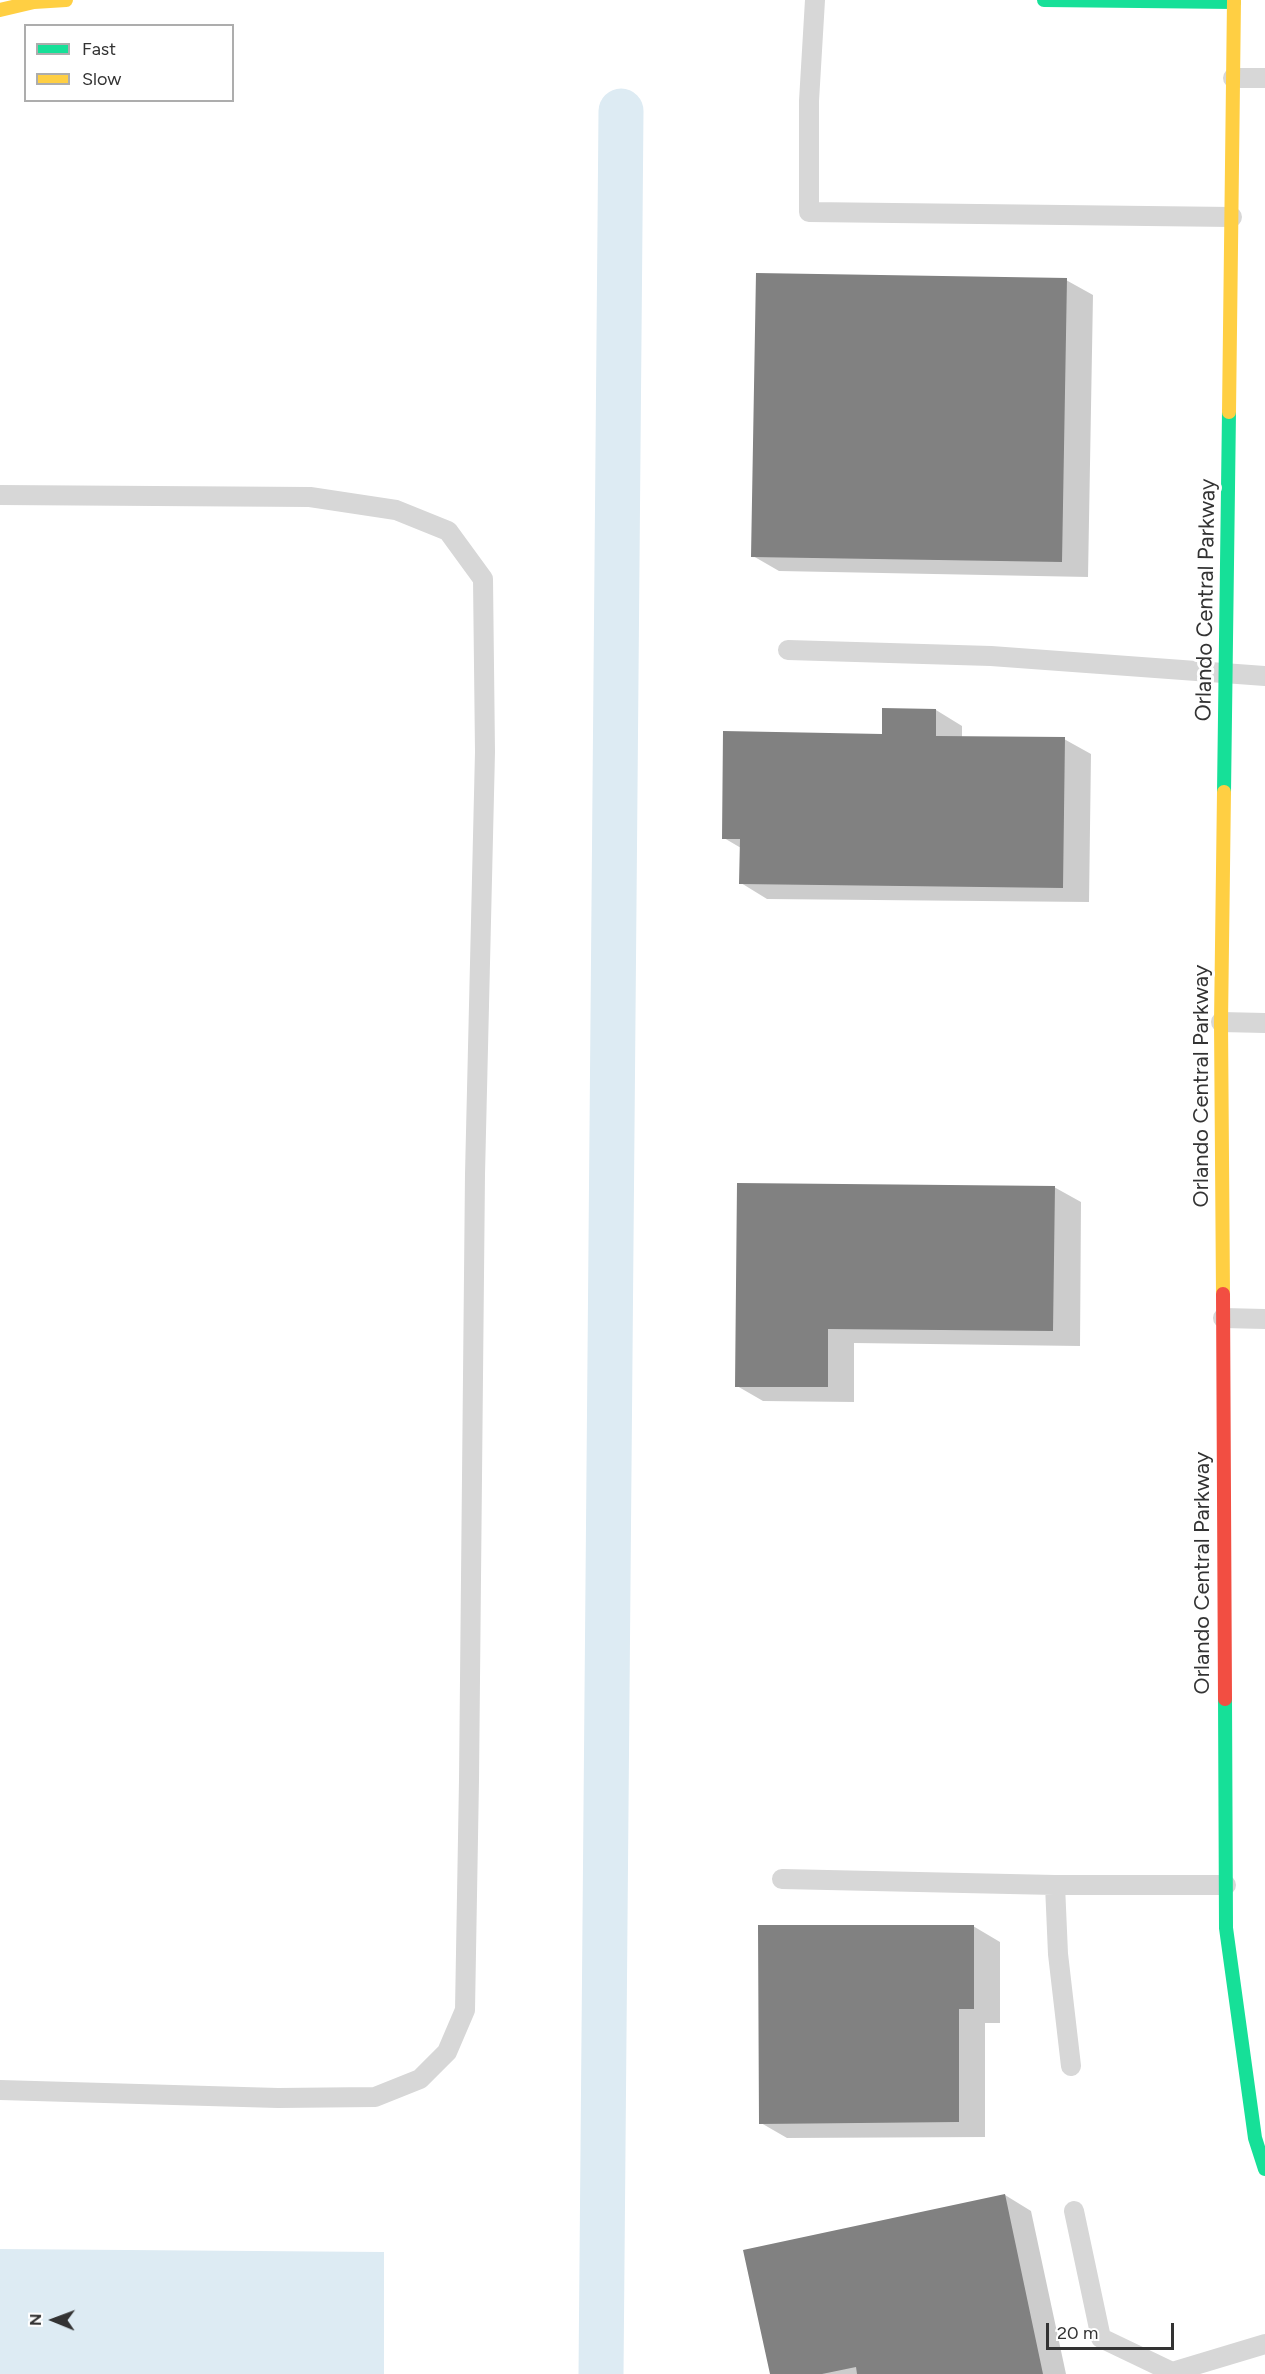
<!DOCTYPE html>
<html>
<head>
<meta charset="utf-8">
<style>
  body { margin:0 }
  #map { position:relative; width:1265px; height:2374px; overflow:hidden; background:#fff; font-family:Figtree,sans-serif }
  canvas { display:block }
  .legend { position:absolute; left:24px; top:24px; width:210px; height:78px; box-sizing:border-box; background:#fff; border:2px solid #adadad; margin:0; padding:8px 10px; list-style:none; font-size:18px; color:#333 }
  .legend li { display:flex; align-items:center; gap:12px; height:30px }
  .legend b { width:30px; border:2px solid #adadad }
  .north { position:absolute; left:24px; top:2290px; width:60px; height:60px; -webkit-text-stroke:4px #fff; paint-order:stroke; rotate:271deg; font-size:16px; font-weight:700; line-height:24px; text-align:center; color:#333 }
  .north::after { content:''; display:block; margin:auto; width:21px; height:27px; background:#333; clip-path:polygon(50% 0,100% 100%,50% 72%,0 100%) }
  .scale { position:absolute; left:1046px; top:2323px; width:128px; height:27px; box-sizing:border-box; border:3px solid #333; border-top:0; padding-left:8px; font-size:18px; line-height:21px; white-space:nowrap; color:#333; -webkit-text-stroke:4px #fff; paint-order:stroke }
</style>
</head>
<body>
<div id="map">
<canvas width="1265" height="2374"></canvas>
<ul class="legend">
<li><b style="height:8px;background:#16e098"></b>Fast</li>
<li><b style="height:8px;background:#ffcf43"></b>Slow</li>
</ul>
<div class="north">N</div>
<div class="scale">20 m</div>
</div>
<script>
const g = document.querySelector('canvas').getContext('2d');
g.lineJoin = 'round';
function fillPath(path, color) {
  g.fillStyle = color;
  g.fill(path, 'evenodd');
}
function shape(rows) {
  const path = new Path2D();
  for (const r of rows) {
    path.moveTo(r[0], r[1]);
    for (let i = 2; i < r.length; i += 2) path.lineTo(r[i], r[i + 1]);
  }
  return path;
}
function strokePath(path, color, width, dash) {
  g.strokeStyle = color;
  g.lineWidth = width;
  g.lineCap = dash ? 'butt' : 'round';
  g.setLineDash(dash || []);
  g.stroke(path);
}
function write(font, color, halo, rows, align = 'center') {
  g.font = font + ' Figtree,sans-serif';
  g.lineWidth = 6;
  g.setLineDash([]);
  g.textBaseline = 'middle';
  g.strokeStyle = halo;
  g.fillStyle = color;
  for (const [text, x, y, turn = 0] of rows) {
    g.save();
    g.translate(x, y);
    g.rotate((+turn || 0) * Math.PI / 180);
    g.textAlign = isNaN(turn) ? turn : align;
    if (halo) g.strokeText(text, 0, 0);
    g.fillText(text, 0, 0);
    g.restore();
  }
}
const water = shape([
  [0,2249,384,2252,384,2374,0,2374]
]);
const shadow = shape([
  [1066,280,1093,295,1088,577,779,571,753,556],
  [936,710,962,726,962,738,1064,739,1091,754,1089,902,767,899,741,883,741,848,724,838,883,735],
  [1054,1187,1081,1202,1080,1346,854,1343,854,1402,763,1401,737,1386],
  [973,1926,1000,1942,1000,2023,985,2023,985,2137,787,2138,761,2123],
  [1005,2195,1031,2211,1066,2374,771,2374]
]);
const canal = shape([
  [601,2374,621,111]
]);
const building = shape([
  [756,273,1067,278,1062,562,751,557],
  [882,708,936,709,936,736,1065,737,1063,888,739,884,740,839,722,839,723,731,882,734],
  [737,1183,1055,1186,1053,1331,828,1329,828,1387,735,1387],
  [758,1925,974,1925,974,2009,959,2009,959,2122,759,2124],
  [1005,2194,1043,2374,857,2374,856,2367,822,2374,770,2374,743,2250]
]);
const lane = shape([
  [815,0,809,101,809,212,1232,217],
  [1233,78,1265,78],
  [0,495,310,497,396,510,448,531,483,579,485,752,475,1174,469,1780,465,2010,447,2052,420,2079,375,2097,278,2098,0,2090],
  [788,650,991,656,1265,676],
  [1221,1022,1265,1023],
  [1223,1318,1265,1319],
  [782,1879,1055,1885],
  [1071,2066,1058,1954,1055,1885,1226,1885],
  [1074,2211,1101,2338,1172,2372,1265,2344]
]);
const fast = shape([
  [1044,0,1234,2],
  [1224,792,1229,412],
  [1225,1699,1226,1928,1255,2138,1265,2169]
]);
const slow = shape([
  [0,10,34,2,66,0],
  [1229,412,1234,0],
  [1223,1294,1221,1022,1224,792]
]);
const jam = shape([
  [1223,1294,1225,1699]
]);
const streetNames = [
  ["Orlando Central Parkway",1206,600,-89],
  ["Orlando Central Parkway",1202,1086,-90],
  ["Orlando Central Parkway",1203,1573,-90]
];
fillPath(water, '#ddebf3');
fillPath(shadow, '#0003');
strokePath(canal, '#ddebf3', 45);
fillPath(building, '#818181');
strokePath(lane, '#d7d7d7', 20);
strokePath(fast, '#16e098', 14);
strokePath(slow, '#ffcf43', 14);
strokePath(jam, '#f24e42', 14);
write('22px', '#333', '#fff', streetNames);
</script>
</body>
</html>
